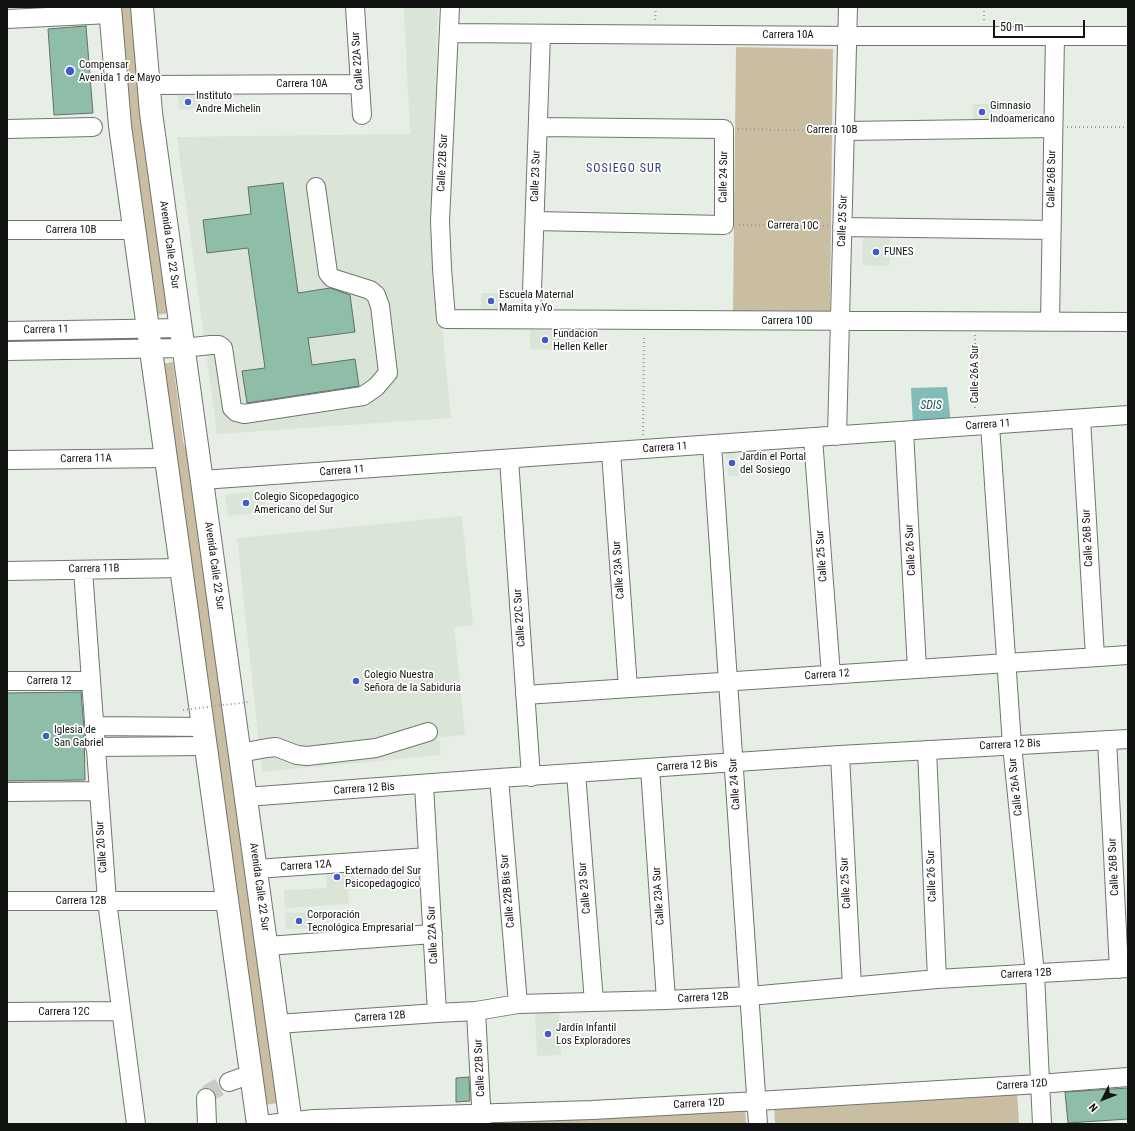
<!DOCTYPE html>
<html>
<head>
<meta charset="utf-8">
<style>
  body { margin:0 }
  #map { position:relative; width:1135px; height:1131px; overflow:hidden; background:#e7eee6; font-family:"Roboto Condensed",sans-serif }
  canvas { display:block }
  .frame { position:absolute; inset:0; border:8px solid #111310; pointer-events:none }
  .north { position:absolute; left:1083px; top:1079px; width:40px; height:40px; -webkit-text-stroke:3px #fff; paint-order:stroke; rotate:228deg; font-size:11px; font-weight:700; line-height:16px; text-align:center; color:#111310 }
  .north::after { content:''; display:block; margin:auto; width:14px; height:18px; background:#111310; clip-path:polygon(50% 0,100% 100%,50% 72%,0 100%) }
  .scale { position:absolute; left:993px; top:20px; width:92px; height:18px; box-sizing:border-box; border:2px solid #111310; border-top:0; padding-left:5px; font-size:12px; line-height:14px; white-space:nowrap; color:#111310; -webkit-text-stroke:3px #fff; paint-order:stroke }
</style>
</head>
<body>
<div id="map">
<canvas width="1135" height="1131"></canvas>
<div class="frame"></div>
<div class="north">N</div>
<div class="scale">50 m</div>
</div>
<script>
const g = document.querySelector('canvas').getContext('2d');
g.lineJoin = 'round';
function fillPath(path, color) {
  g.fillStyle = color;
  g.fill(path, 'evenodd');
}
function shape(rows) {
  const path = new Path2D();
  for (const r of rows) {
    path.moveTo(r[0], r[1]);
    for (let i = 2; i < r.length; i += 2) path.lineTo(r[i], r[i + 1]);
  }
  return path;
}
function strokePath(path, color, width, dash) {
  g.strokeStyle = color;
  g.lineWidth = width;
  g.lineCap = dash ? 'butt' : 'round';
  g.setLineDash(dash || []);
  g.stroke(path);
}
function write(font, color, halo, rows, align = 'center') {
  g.font = font + ' "Roboto Condensed",sans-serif';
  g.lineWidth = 3.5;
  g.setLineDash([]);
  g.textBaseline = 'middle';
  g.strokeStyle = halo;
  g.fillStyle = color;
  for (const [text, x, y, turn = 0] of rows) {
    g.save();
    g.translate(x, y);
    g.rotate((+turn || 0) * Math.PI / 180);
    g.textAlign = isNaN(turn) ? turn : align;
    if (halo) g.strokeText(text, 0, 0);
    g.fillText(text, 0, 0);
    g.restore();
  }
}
const built = shape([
  [404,7,438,7,432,221,451,418,217,434,177,137,410,134],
  [198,94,199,109,179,110,178,95],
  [973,104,992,104,992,120,973,120],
  [863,238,890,238,889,266,862,265],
  [481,293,500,293,500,309,481,309],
  [530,330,560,330,561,350,530,349],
  [736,450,739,476,728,476,726,451],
  [263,490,266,512,228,516,225,495],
  [462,516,473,625,454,627,465,735,439,737,441,755,262,772,237,538],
  [346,866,349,904,285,908,284,890,327,888,326,867],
  [312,912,312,928,286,929,285,913],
  [559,1012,561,1055,537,1056,535,1013]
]);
const green = shape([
  [121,7,134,7,170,313,155,315,126,85],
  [736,47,833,49,830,312,733,311],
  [173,362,183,441,189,460,278,1103,264,1105,162,364],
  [1017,1090,1019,1124,775,1124,774,1103],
  [745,1105,746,1124,488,1124,488,1118]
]);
const water = shape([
  [947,387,951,424,913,426,911,388]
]);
const building = shape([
  [86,26,93,113,54,115,48,29,86,26],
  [283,183,298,293,330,288,350,295,355,332,308,338,312,365,355,359,359,386,247,403,242,371,265,368,248,248,207,253,203,220,251,214,248,187,283,183],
  [81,692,84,728,85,780,7,781,7,693,81,692],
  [469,1077,470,1101,456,1102,456,1078,469,1077],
  [1128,1088,1128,1119,1068,1123,1065,1092,1128,1088]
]);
const minorTunnel = shape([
  [206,1098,210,1092,229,1082]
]);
const path = shape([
  [655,20,656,7],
  [984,20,984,7],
  [1067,127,1126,127],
  [738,129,831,131],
  [739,225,828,226],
  [975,335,975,411],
  [643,435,644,335]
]);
const minor = shape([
  [355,7,362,115],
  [450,7,440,221,442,268,446,319,1128,322],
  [7,19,110,14],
  [449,33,848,36,1128,36],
  [148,85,360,84],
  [7,129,93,127],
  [845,131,1053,128],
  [535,221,724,225,724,129,538,127],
  [842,227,1051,230],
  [7,230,135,230],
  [531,319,541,34],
  [1050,322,1055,36],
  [7,331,181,328],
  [7,351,183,348,211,345,219,345,223,348,232,408,236,412,244,414,363,396,376,387,388,373,380,306,376,295,370,290,332,278,328,273,316,187],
  [1081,419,1095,657],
  [990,425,1012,745,1035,974,1042,1124],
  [904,431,917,669],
  [837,436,848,7],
  [813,438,831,675],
  [712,445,758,1124],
  [611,452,628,688],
  [509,459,531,777],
  [7,460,166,458],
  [202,480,1128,415],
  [83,570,107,901,136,1124],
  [7,571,181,568],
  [7,681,90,681],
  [525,695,1128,655],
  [94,726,203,727],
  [1107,740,1119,969],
  [95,747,206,746],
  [927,750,937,979],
  [240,753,267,748,276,747,297,755,307,756,376,748,428,732],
  [840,755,852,987],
  [650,768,666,1000],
  [576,773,594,1002],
  [499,778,518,1004],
  [424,785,437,1013],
  [7,792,98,791],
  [246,797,499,778,840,755,1128,739],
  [256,869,428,857],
  [7,901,227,901],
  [267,946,433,934],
  [476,1011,482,1124],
  [7,1012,121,1011],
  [277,1024,437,1013,476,1011,518,1004,666,1000,750,996,937,979,1128,968],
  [229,1082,240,1078,252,1077],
  [206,1098,207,1124],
  [270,1124,314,1119,592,1110,757,1101,1039,1084,1128,1077]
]);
const major = shape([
  [110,7,120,126,258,1124],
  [142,7,151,113,291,1124]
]);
const pathBridge = shape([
  [183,710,248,702]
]);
const markers = [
  [70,71,5,"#415bcf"],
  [188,102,4,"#415bcf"],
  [982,112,4,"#415bcf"],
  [876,252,4,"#415bcf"],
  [491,301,4,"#415bcf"],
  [545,340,4,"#415bcf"],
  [732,463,4,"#415bcf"],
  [246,503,4,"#415bcf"],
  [356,681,4,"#415bcf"],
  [46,736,4,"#415bcf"],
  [337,877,4,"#415bcf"],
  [299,921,4,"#415bcf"],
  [548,1034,4,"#415bcf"]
];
const streetNames = [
  ["Carrera 10A",788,35],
  ["Calle 22A Sur",358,61,-94],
  ["Carrera 10A",302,84],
  ["Carrera 10B",832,130],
  ["Calle 22B Sur",443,163,-87],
  ["Calle 23 Sur",536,176,-88],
  ["Calle 24 Sur",724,177,-89],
  ["Calle 26B Sur",1052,179,-89],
  ["Calle 25 Sur",843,221,-88],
  ["Carrera 10C",793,226,1],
  ["Carrera 10B",71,230],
  ["Avenida Calle 22 Sur",169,245,82],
  ["Carrera 10D",787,321],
  ["Carrera 11",46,330,-1],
  ["Calle 26A Sur",975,374,-90],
  ["Carrera 11",988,425,-4],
  ["Carrera 11",665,448,-4],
  ["Carrera 11A",86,459,-1],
  ["Carrera 11",342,471,-4],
  ["Calle 26B Sur",1088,538,-93],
  ["Calle 26 Sur",911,550,-93],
  ["Calle 25 Sur",822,556,-94],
  ["Avenida Calle 22 Sur",214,566,82],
  ["Carrera 11B",94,569,-1],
  ["Calle 23A Sur",619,570,-94],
  ["Calle 22C Sur",520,618,-94],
  ["Carrera 12",827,675,-4],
  ["Carrera 12",49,681],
  ["Carrera 12 Bis",1010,745,-3],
  ["Carrera 12 Bis",687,766,-4],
  ["Calle 24 Sur",735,784,-94],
  ["Calle 26A Sur",1016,787,-96],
  ["Carrera 12 Bis",364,789,-4],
  ["Calle 20 Sur",102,847,-94],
  ["Carrera 12A",306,866,-4],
  ["Calle 26B Sur",1114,867,-93],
  ["Calle 26 Sur",932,876,-92],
  ["Calle 25 Sur",846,883,-93],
  ["Avenida Calle 22 Sur",259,887,82],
  ["Calle 23 Sur",585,888,-95],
  ["Calle 22B Bis Sur",508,891,-95],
  ["Calle 23A Sur",659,896,-94],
  ["Carrera 12B",81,901],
  ["Calle 22A Sur",433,935,-93],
  ["Carrera 12B",1026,974,-3],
  ["Carrera 12B",703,998,-3],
  ["Carrera 12C",64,1012],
  ["Carrera 12B",380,1017,-4],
  ["Calle 22B Sur",480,1068,-93],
  ["Carrera 12D",1022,1085,-4],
  ["Carrera 12D",699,1104,-3]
];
const poiNames = [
  ["Compensar",79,65],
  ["Avenida 1 de Mayo",79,78],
  ["Instituto",196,96],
  ["Andre Michelin",196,109],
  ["Gimnasio",990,106],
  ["Indoamericano",990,119],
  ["FUNES",884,252],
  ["Escuela Maternal",499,295],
  ["Mamita y Yo",499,308],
  ["Fundacion",553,334],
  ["Hellen Keller",553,347],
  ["Jardin el Portal",740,457],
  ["del Sosiego",740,470],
  ["Colegio Sicopedagogico",254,497],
  ["Americano del Sur",254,510],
  ["Colegio Nuestra",364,675],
  ["Señora de la Sabiduria",364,688],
  ["Iglesia de",54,730],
  ["San Gabriel",54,743],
  ["Externado del Sur",345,871],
  ["Psicopedagogico",345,884],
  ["Corporación",307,915],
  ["Tecnológica Empresarial",307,928],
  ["Jardín Infantil",556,1028],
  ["Los Exploradores",556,1041]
];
const neighbourhoodNames = [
  ["SOSIEGO SUR",624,169]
];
const waterNames = [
  ["SDIS",931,406]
];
fillPath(built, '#dae5d7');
fillPath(green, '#cabea2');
fillPath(water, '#82bcb8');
fillPath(building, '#8ebea8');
strokePath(building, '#656e6a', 1);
strokePath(minorTunnel, '#c7cdc6', 18, [18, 9]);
strokePath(minor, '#70766f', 20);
strokePath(major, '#70766f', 24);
strokePath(path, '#9a9f99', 2, [1, 3]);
strokePath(minor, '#fff', 18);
strokePath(major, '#fff', 22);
strokePath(pathBridge, '#9a9f99', 2, [1, 3]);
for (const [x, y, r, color] of markers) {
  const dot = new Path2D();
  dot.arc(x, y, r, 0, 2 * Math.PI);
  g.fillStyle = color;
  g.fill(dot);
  strokePath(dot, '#fff', 1.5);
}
write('11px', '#111310', '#fff', streetNames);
write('11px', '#111310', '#fff', poiNames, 'left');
g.letterSpacing = '1px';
write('12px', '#30417b', '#fff', neighbourhoodNames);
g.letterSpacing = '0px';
write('italic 12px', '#215351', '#fff', waterNames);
</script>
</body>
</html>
